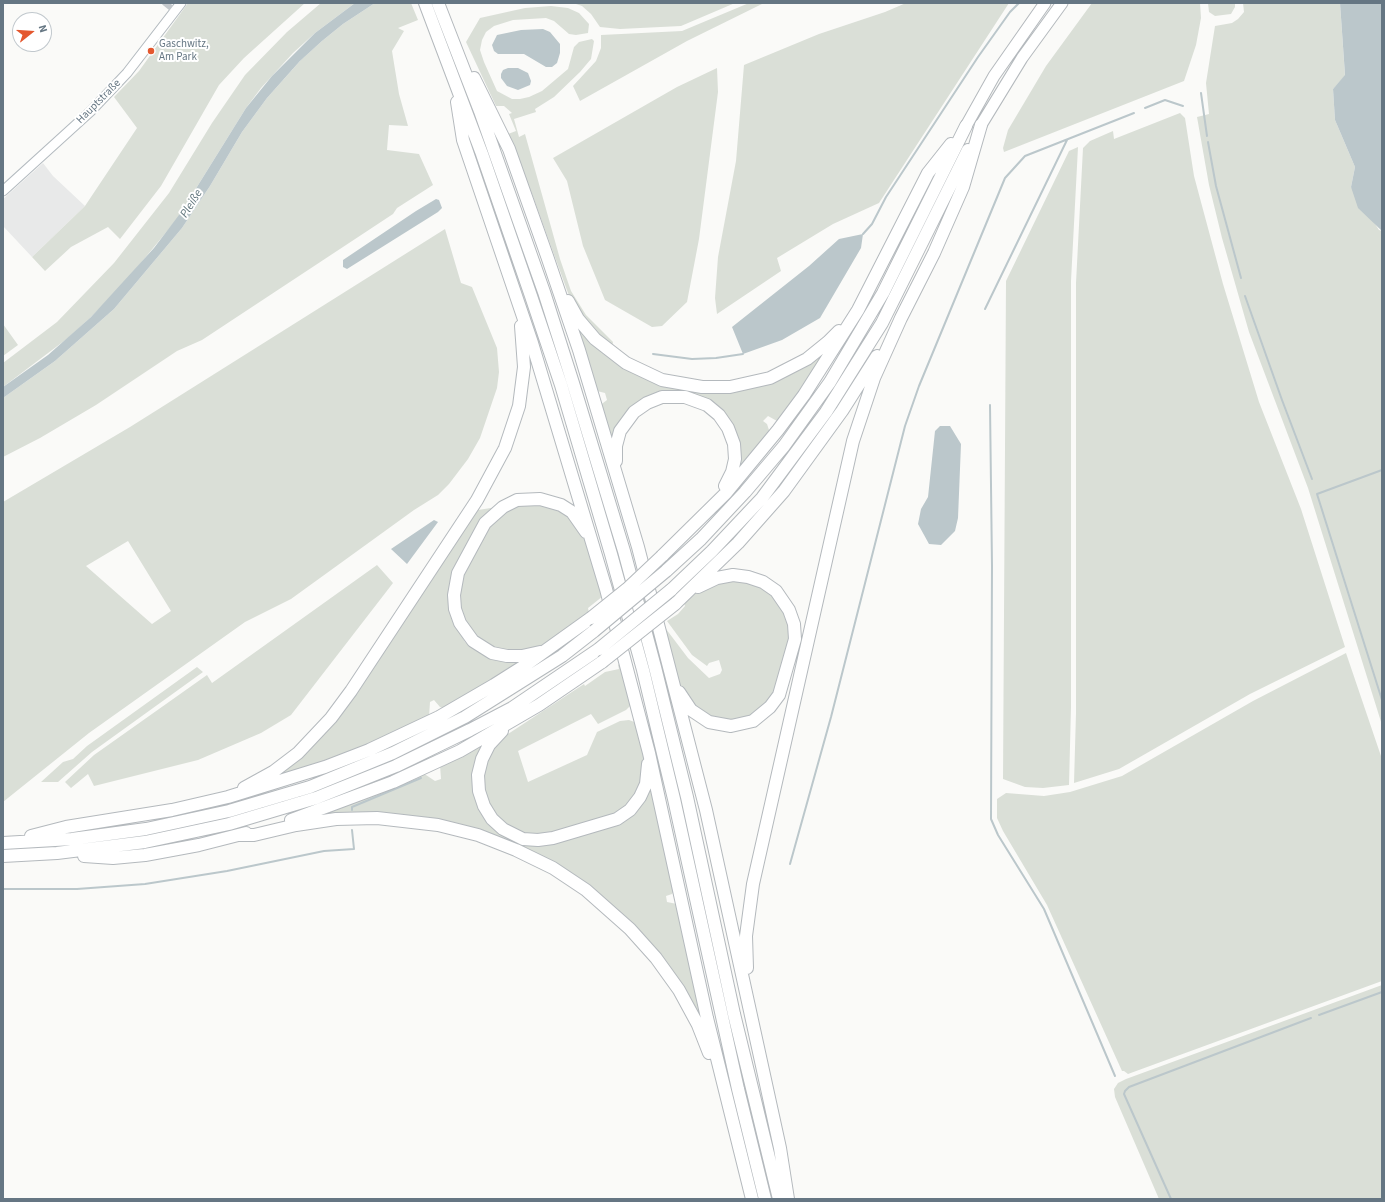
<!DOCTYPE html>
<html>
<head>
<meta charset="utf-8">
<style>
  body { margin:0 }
  #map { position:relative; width:1385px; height:1202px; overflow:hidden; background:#fafaf8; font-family:"Source Sans 3",sans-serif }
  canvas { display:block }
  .frame { position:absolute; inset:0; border:4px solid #657683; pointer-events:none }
  .north { position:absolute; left:12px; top:12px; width:40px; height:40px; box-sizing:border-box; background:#fff; border:1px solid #c1c8cd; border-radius:50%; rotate:73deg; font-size:11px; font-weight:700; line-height:16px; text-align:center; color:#657683 }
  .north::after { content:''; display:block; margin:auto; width:14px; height:18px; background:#e4572e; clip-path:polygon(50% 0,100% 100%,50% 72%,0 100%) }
</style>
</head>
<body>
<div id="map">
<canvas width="1385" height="1202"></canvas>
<div class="frame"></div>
<div class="north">N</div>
</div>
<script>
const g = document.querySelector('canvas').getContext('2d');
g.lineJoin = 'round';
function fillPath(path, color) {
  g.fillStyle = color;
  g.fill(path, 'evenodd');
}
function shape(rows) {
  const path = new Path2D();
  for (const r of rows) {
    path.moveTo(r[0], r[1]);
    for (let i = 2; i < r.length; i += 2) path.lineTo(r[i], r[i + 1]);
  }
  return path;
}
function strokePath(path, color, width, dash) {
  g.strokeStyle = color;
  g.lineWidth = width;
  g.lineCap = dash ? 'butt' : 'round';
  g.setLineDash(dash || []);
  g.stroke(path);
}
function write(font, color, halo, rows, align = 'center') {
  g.font = font + ' "Source Sans 3",sans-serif';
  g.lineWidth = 4;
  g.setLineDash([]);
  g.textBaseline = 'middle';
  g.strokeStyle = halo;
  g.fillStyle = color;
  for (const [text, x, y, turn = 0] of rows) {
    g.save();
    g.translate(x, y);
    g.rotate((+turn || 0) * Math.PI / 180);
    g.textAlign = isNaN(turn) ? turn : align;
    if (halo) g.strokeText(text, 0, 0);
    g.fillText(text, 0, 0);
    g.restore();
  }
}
const built = shape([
  [43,163,53,176,85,206,32,257,3,226,3,199]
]);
const green = shape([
  [188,3,305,3,244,58,219,85,161,186,120,239,108,227,71,247,45,271,32,257,85,206,137,128,114,97,139,71],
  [321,3,355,3,315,33,293,53,261,88,246,108,177,219,126,281,91,317,68,338,3,387,3,363,57,322,114,263,169,193,212,123,245,75,287,32],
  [375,3,411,3,418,20,398,28,404,31,392,51,399,94,408,126,389,125,387,150,419,154,433,185,397,208,393,214,202,340,177,351,96,405,40,438,3,457,3,398,55,361,114,309,182,228,210,186,242,132,267,98,301,60,322,41,343,24],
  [573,3,735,3,681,26,620,29,600,27,591,14,582,6],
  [749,3,764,3,687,41,580,101,573,86,596,61,601,48,601,35,682,31],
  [906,3,1009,3,879,203,833,224,777,258,781,271,717,314,715,298,718,257,736,161,744,65,819,34,885,12],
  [1092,3,1200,3,1201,18,1196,45,1184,81,1004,152,1003,148,1008,130,1046,66],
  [1208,3,1235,3,1235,7,1231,14,1215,16,1209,12],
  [1243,3,1340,3,1345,76,1333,89,1335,120,1355,167,1351,187,1379,230,1382,231,1382,725,1308,488,1249,332,1222,238,1209,185,1197,117,1209,114,1206,83,1215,26,1232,23,1238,19,1244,12],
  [551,6,568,8,579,13,589,24,588,33,576,35,569,34,554,21,546,18,513,20,494,26,486,32,482,40,480,50,484,62,497,91,512,99,520,99,529,97,542,91,568,69,574,47,579,42,592,39,594,41,591,59,580,72,554,97,535,109,536,112,514,119,519,137,525,134,560,259,571,291,586,315,613,342,612,349,576,309,568,293,532,194,508,134,516,131,509,114,512,113,504,106,496,106,466,42,480,18,525,8],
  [717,68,718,92,699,239,687,302,662,326,652,327,605,300,583,246,567,181,553,158,677,87],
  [1180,113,1185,118,1194,176,1223,284,1259,402,1301,509,1345,647,1250,694,1119,769,1074,783,1076,713,1076,283,1083,148,1090,141,1113,131,1114,139],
  [1078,147,1071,281,1071,707,1069,785,1043,788,1025,787,1003,779,1006,281,1069,151],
  [445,229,461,283,472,287,497,348,499,372,497,388,480,438,468,459,449,484,438,495,414,510,291,599,245,622,89,733,3,802,3,502,130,427],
  [128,541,171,611,152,624,86,566],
  [567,309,628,368,731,390,832,348,777,421,768,416,763,421,767,424,771,436,751,459,738,469,716,408,655,395,612,446,599,406,607,400,605,393,593,390],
  [3,324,18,345,3,356],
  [539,503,565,513,584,535,603,596,588,608,589,613,541,647,521,653,486,646,465,625,458,600,463,574,491,524,508,509,517,506],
  [497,507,468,547,455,623,465,642,480,653,501,661,523,662,445,709,440,707,434,700,430,702,429,717,344,756,273,779,305,755,336,721,355,695,478,510],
  [377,565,393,583,291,715,261,733,198,760,94,786,88,774,71,788,65,782,94,755,207,675,212,683],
  [744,580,770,591,787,617,791,637,775,692,758,713,733,722,702,714,681,688,663,625,688,658,709,678,720,674,722,670,719,660,709,663,707,666,692,655,667,621,678,614,685,606,684,603,701,589,718,581],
  [1346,653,1382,759,1382,981,1128,1074,1124,1071,1122,1071,1047,905,1003,831,997,818,997,799,1006,793,1044,796,1070,792,1122,776,1253,701],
  [621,662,632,704,626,710,598,724,591,714,518,751,528,782,587,755,597,732,620,721,629,720,637,723,644,756,645,772,641,789,624,811,593,825,531,836,500,822,485,801,482,777,489,755,497,744,508,734,584,684,585,686,605,672,619,669,618,665],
  [197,667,203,672,92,752,58,782,41,782,63,762,73,759,87,746],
  [489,740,475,785,508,837,600,830,651,781,676,888,672,894,666,896,667,902,677,904,708,1030,630,922,496,837,324,816,323,813,423,773,435,781,441,779,440,765],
  [1382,985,1382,1199,1159,1199,1115,1097,1114,1089,1118,1083,1126,1079]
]);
const water = shape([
  [355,3,375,3,343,24,322,41,300,61,267,98,242,132,210,186,182,228,114,309,55,361,3,398,3,387,48,355,91,317,154,248,182,211,246,108,272,76,315,33],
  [1340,3,1382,3,1382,231,1358,208,1351,187,1355,167,1335,120,1333,89,1345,75],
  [543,29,550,32,560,44,560,53,557,63,552,67,546,67,524,54,498,54,494,51,492,45,497,35,521,30],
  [508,68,518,68,528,73,531,81,530,85,518,90,507,86,501,78,501,74,503,70],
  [436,199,439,200,442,208,438,212,347,269,343,267,343,260,416,211],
  [863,234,861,248,820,318,782,340,743,354,732,327,809,266,839,239],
  [940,426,950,426,961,444,958,518,955,531,941,545,929,544,918,524,921,509,928,497,935,431],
  [434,520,438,522,407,564,391,549]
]);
const stream = shape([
  [1201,93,1207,136],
  [1145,108,1165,100,1183,106],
  [1208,142,1216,186,1241,278],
  [863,234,872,224,886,197,978,57,1010,12,1019,3],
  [1245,296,1282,400,1312,479],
  [985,309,1067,140],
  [653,354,692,359,716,358,743,354],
  [990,405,992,566,991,819,998,835,1044,909,1115,1076],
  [1382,470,1317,494,1382,700],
  [352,810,352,807,421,778],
  [790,864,831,717,905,426,919,386,1005,178,1025,156,1134,113],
  [3,889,77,889,145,884,227,871,324,851,354,849,352,830],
  [1319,1015,1382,992],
  [1171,1199,1124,1094,1125,1091,1129,1087,1311,1018]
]);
const minor = shape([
  [165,3,175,11]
]);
const secondary = shape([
  [3,191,91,111,127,73,181,3]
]);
const trunk = shape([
  [981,125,1022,58,1062,3],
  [966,126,994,76,1045,3]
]);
const motorway = shape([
  [425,3,482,154,531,296,561,385,611,554,643,670,674,799,738,1089,765,1199],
  [438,3,480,111,544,292,573,383,624,551,655,667,687,797,734,1014,779,1199],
  [474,78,509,149,547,256,579,350,638,547,706,810,780,1148,788,1199],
  [457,102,463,140,532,343,606,589,649,753,707,1018,752,1199],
  [568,301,578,319,595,339,626,363,662,380,702,387,730,387,770,378,807,359,828,342,839,331],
  [616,461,616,446,620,431,634,412,647,403,662,397,685,397,707,405,719,415,728,428,734,444,735,459,732,472,725,486],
  [662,556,726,493,778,430,804,395,858,310,928,173,951,144],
  [666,571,701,539,745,492,784,446,830,382,883,293,966,126],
  [671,590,712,551,762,498,826,412,882,323,968,150],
  [675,604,738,543,784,491,842,411,877,356],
  [540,652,522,656,507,656,492,653,473,641,460,623,455,609,454,595,458,573,485,523,503,507,517,500,540,499,561,505,572,512,586,532],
  [679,692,691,710,709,722,731,726,753,721,770,707,779,695,795,639,794,624,789,610,776,591,763,582,748,577,733,575,717,578,698,587],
  [502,731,489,745,482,759,478,775,479,791,484,806,492,819,503,829,523,839,538,840,553,838,617,819,630,810,640,797,646,784,648,764],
  [244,788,273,772,298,753,331,718,351,691,477,500,505,448,519,406,524,367,521,326],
  [291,820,393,782,460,751,539,705,602,662],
  [239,835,254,835,296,825,336,819,377,818,438,825,478,835,516,850,553,868,586,890,630,929,656,958,679,990,698,1025,709,1053],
  [31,836,66,827,172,810,228,797,325,767,369,750,439,717,494,685,524,666,591,618],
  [3,843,72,839,146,829,229,811,310,787,393,753,465,717,562,656,594,631],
  [3,856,57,853,145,842,229,824,316,798,396,766,470,730,512,708,599,649],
  [84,856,113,858,145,855,199,845,246,833],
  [747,968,746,936,753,884,853,441,874,378,901,318,934,253,963,187,981,125]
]);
const motorwayBridge = shape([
  [591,618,627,589,662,556],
  [594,631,666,571],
  [599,649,671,590],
  [602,662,675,604]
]);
const markers = [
  [151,51,4,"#e4572e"]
];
const poiNames = [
  ["Gaschwitz,",159,45],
  ["Am Park",159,58]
];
const streetNames = [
  ["Hauptstraße",99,102,-45]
];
const waterNames = [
  ["Pleiße",192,204,-58]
];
fillPath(built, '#e8e9e9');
fillPath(green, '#dadfd7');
fillPath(water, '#bbc7cb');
strokePath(stream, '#bbc7cb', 2);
strokePath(secondary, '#b3babf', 11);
strokePath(trunk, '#b4b9bd', 13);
strokePath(motorway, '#b4b9bd', 14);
strokePath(minor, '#c3c8cc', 6);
strokePath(secondary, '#fff', 9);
strokePath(trunk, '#fff', 11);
strokePath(motorway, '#fff', 12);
strokePath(motorwayBridge, '#b4b9bd', 14, []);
strokePath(motorwayBridge, '#fff', 12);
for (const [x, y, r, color] of markers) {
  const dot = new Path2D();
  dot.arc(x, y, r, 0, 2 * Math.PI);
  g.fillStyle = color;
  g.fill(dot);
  strokePath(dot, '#fff', 1.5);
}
write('11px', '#657683', '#fff', poiNames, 'left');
write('11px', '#657683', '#fff', streetNames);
write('italic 12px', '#60757c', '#fff', waterNames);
</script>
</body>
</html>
